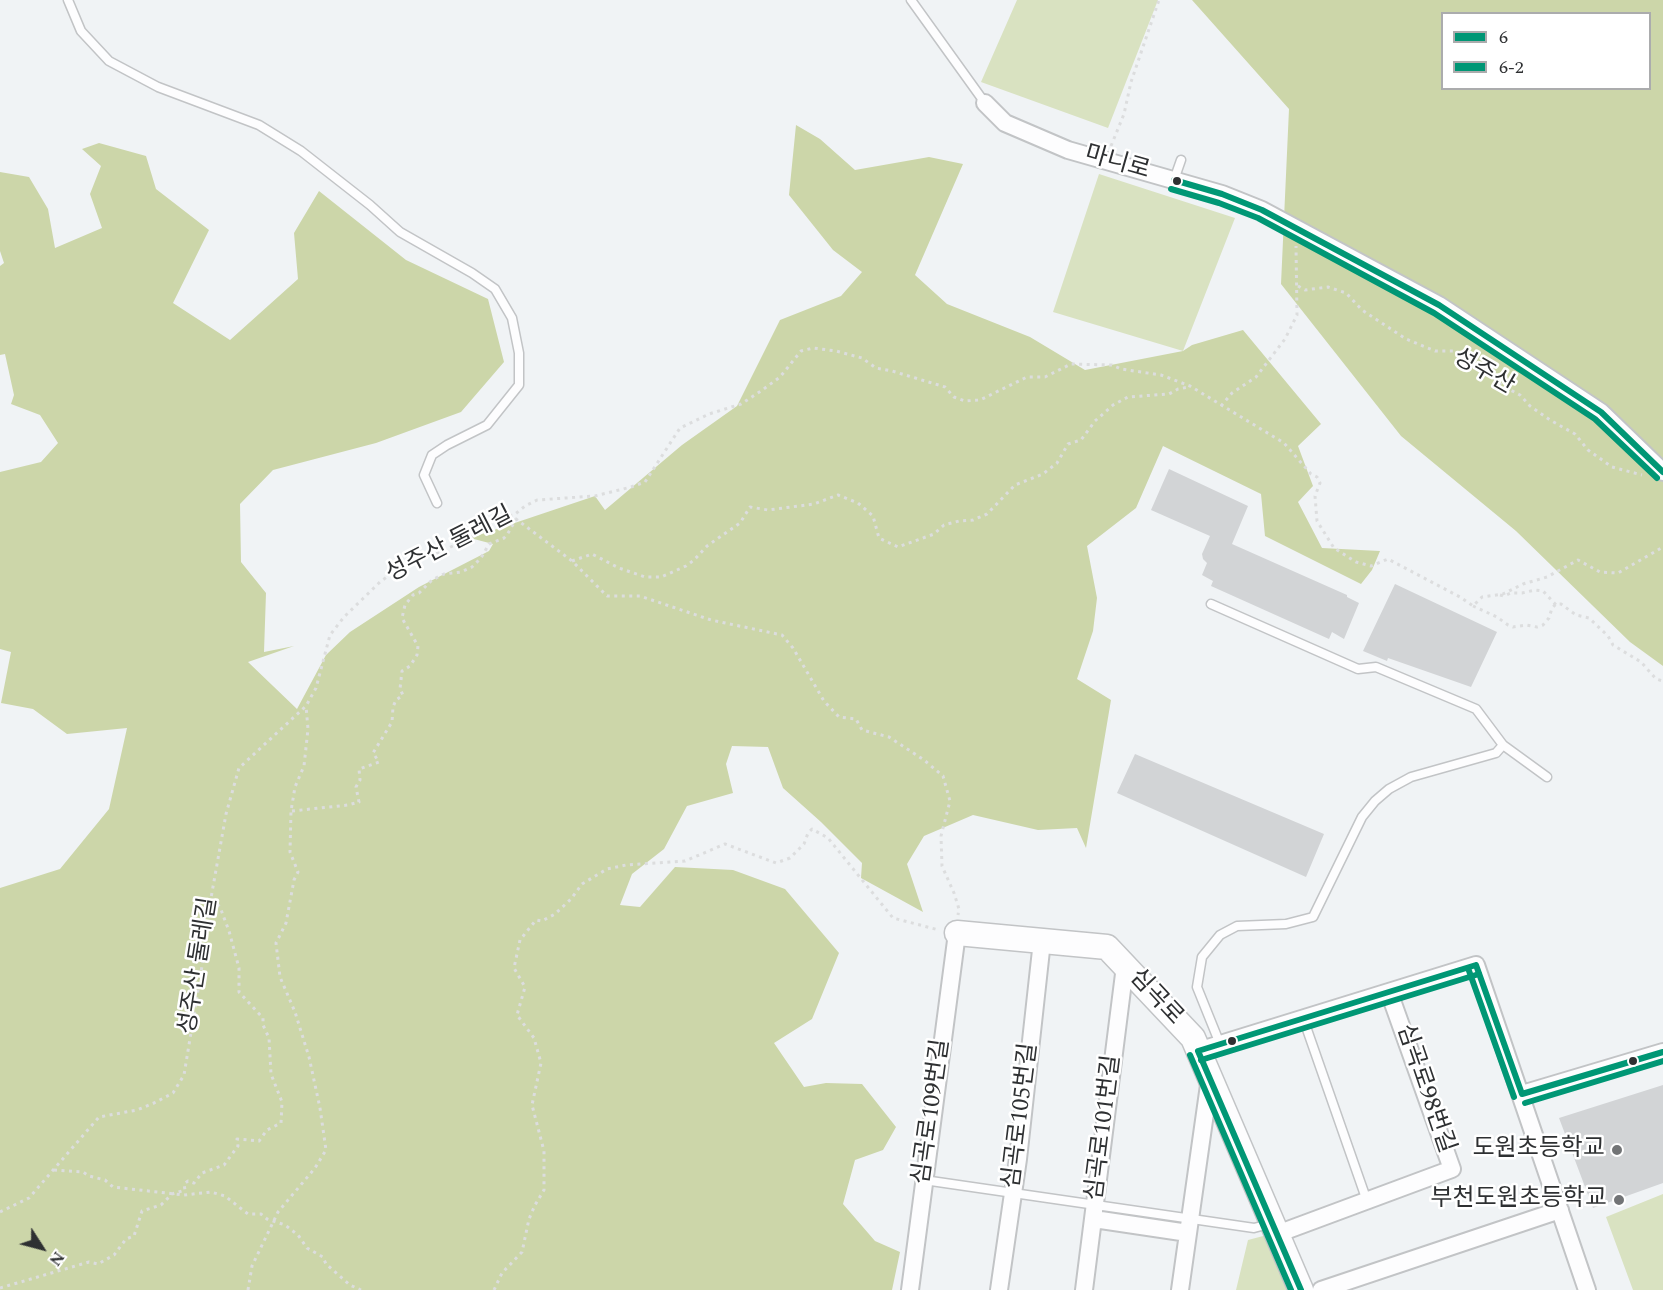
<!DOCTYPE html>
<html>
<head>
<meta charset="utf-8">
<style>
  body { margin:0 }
  #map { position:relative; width:1663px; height:1290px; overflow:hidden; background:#f0f3f5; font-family:Spectral,serif }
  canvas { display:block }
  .legend { position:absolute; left:1441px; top:12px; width:210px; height:78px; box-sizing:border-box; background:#fff; border:2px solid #abacad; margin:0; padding:8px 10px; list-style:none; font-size:18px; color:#2e3032 }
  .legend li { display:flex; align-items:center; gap:12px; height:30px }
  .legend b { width:30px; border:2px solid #abacad }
  .north { position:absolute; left:12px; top:1218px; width:60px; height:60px; -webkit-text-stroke:4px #fff; paint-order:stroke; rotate:126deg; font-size:16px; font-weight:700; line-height:24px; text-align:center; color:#2e3032 }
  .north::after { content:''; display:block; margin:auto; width:21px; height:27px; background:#2e3032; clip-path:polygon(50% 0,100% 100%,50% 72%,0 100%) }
</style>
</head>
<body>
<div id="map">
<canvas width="1663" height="1290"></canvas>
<ul class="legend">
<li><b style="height:8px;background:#009775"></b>6</li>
<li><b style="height:8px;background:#009775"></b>6-2</li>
</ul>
<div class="north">N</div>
</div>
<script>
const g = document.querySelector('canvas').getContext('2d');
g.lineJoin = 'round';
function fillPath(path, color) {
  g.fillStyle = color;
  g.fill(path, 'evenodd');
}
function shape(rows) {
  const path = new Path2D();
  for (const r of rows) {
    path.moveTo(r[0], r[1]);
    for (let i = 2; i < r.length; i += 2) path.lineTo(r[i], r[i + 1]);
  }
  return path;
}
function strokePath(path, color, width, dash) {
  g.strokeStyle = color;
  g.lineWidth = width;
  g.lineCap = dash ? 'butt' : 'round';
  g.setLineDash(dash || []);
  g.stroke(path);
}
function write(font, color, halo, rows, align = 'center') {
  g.font = font + ' Spectral,"Noto Sans KR",serif';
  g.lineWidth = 5;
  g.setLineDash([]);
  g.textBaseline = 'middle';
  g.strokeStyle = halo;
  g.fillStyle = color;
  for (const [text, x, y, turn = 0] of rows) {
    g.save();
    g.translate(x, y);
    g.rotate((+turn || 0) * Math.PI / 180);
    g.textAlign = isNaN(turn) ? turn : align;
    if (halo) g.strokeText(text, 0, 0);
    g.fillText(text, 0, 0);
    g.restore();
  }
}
const green = shape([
  [1017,0,1158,0,1108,128,981,82],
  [1099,174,1235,218,1183,351,1053,312],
  [1663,1194,1663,1290,1633,1290,1606,1217],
  [1267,1235,1290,1290,1236,1290,1248,1240]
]);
const forest = shape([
  [1192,0,1663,0,1663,666,1630,642,1516,531,1401,436,1281,284,1289,109],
  [1442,14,1650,14,1650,88,1442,88],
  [796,125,820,139,855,170,929,157,963,164,915,275,947,304,1030,337,1085,370,1183,351,1192,345,1243,330,1321,424,1298,446,1313,486,1298,502,1322,548,1380,551,1372,570,1361,584,1265,536,1261,494,1163,446,1136,508,1087,546,1097,598,1093,631,1077,679,1111,700,1086,848,1077,828,1038,830,973,815,924,836,907,864,923,912,861,878,862,863,821,822,783,788,768,747,732,746,726,764,733,793,687,806,664,849,632,874,620,905,640,907,675,867,733,870,785,889,839,953,812,1019,774,1043,804,1087,826,1083,862,1084,896,1127,883,1150,855,1160,843,1204,875,1241,900,1252,892,1290,0,1290,0,888,60,869,109,809,127,728,67,734,33,709,1,703,11,652,0,649,0,472,41,462,58,443,40,415,11,404,14,395,5,354,0,355,0,266,4,263,0,251,0,172,29,177,48,209,55,248,102,228,90,194,101,166,82,149,99,143,146,156,156,189,209,230,173,303,230,340,298,279,294,233,319,191,406,260,488,299,504,362,461,412,376,443,273,470,240,504,241,562,266,593,264,652,294,646,248,662,297,709,326,655,350,632,419,587,489,551,493,544,470,538,595,496,605,510,682,445,737,406,780,320,841,296,862,272,833,250,789,195]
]);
const building = shape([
  [1169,469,1248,506,1232,544,1347,595,1347,597,1359,603,1344,639,1332,632,1329,639,1211,586,1213,581,1202,575,1207,563,1203,559,1202,554,1210,536,1151,510],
  [1395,584,1497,632,1471,687,1388,658,1387,661,1363,651],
  [1135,754,1324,834,1306,877,1117,793],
  [1663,1085,1663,1183,1593,1208,1559,1118]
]);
const path = shape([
  [1111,146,1124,114,1131,82,1159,0],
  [1298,286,1305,290,1328,287,1346,293,1362,310,1406,339,1435,351,1454,351,1465,363,1489,374,1503,386,1520,395,1530,406,1550,420,1575,434,1588,450,1612,467,1642,475],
  [1221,406,1232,393,1256,377,1285,339,1297,315,1296,246],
  [508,517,516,519,572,561,607,596,640,596,711,620,782,635,793,648,824,701,839,717,856,719,862,730,889,737,924,760,943,776,950,801,941,836,942,866,954,893,959,909,958,915],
  [572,561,592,554,619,568,645,577,661,577,686,566,694,560,707,546,740,523,750,507,768,510,814,504,838,495,858,503,873,516,879,538,898,547,934,534,944,525,959,521,973,520,987,514,1015,485,1043,474,1057,463,1068,444,1081,440,1095,421,1113,405,1128,397,1169,394,1178,389,1189,387],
  [1500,595,1504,596,1511,593,1522,593,1535,590,1543,591,1556,605],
  [1473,606,1497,617,1508,625,1513,627,1526,625,1537,627,1543,625,1549,618,1552,608,1556,604,1561,604,1576,615,1589,618,1608,636,1613,645,1641,662,1656,679,1663,681],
  [292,811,348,805,359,802,356,787,360,780,359,769,379,762,373,753,392,722,393,707,396,700,403,695,400,689,402,671,410,666,417,655,418,646,402,618,405,605,413,595,419,593,432,580,444,574,461,572,472,567,481,558,489,544,504,538,507,535,516,519],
  [54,1170,83,1172,89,1176,105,1180,113,1187,184,1195,211,1192,225,1196,248,1214,261,1214,267,1219,285,1225,298,1235,307,1248,323,1257,326,1264,350,1285,361,1290],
  [0,1212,29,1198,99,1117,137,1110,154,1103,173,1093,184,1075,202,966,211,898,226,814,239,768,306,706,316,688,330,635,344,617,380,582,404,564,427,558,470,538,506,516,514,515,525,506,537,500,595,496,631,487,645,482,680,428,709,414,741,404,761,391,780,377,801,351,813,348,836,351,862,358,876,368,892,371,945,387,954,397,965,401,980,400,1027,377,1045,377,1071,364,1112,365,1121,369,1161,375,1190,386,1284,443,1311,474,1317,477,1320,483,1315,496,1317,521,1334,548,1356,562,1371,566,1388,559,1460,597,1473,606,1482,597,1503,594,1523,584,1547,577,1578,560,1600,572,1618,573,1663,547],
  [0,1288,89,1262,98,1264,114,1255,126,1239,134,1236,142,1211,161,1205,172,1194,185,1190,184,1184,188,1181,194,1183,202,1173,224,1165,238,1146,237,1139,259,1141,267,1130,281,1123,282,1102,271,1074,269,1038,263,1025,263,1018,239,992,239,968,229,931,220,907,211,898],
  [248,1290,252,1266,278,1212,315,1168,326,1150,320,1108,309,1057,295,1012,280,977,276,943,286,923,294,880,298,872,290,852,291,811,295,787,304,766,308,729,306,706],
  [494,1290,502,1273,522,1252,529,1219,535,1205,544,1190,544,1151,532,1105,541,1063,534,1038,517,1015,525,987,514,968,520,940,536,920,542,921,555,914,571,899,582,884,607,869,626,865,685,861,725,844,776,863,790,858,804,844,808,833,812,829,828,838,893,918,939,930]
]);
const lane = shape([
  [68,0,81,31,109,61,158,87,259,125,301,151,370,205,400,232,472,273,495,289,512,318,519,353,519,385,487,425,447,445,432,455,424,475,437,503],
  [911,0,985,103],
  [1174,180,1181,160],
  [1211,604,1358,669,1376,667,1476,709,1503,745],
  [1303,1018,1367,1201],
  [1220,1044,1197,987,1202,957,1220,935,1237,926,1286,924,1313,917,1362,817,1375,801,1389,789,1411,777,1496,753,1503,745,1547,777],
  [924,1180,1254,1228,1269,1224]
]);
const street = shape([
  [985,103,1005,123,1068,150,1222,194,1262,210,1439,305,1601,412,1663,472],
  [1198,1051,1476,965,1587,1290],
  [1522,1094,1663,1052],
  [1094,1219,1188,1233],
  [1277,1234,1452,1169,1389,992],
  [910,1290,957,933],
  [999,1290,1018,1159,1042,941],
  [1084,1290,1125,966],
  [1180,1290,1210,1078],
  [1321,1290,1560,1210]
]);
const secondary = shape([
  [957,933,1107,947,1193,1038,1301,1290]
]);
const bus1 = shape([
  [1174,180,1222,194,1262,210,1439,305,1601,412,1663,472],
  [1476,965,1522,1094],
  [1198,1051,1476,965],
  [1198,1051,1301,1290],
  [1522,1094,1663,1052]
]);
const bus2 = shape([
  [1171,189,1219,203,1258,218,1434,313,1595,419,1657,478],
  [1468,968,1514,1097],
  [1190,1055,1291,1290],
  [1201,1060,1479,974],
  [1525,1103,1663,1061]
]);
const markers = [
  [1177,181,5,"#2e3032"],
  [1232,1041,5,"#2e3032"],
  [1633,1061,5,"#2e3032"],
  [1617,1150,6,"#727476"],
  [1619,1200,6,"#727476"]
];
const streetNames = [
  ["마니로",1117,164,16],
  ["성주산",1483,373,30],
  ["성주산 둘레길",450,546,-27],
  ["성주산 둘레길",200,966,-81],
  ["심곡로",1155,998,47],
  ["심곡로98번길",1424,1089,71],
  ["심곡로109번길",933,1112,-82],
  ["심곡로105번길",1022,1116,-83],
  ["심곡로101번길",1105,1128,-83]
];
const poiNames = [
  ["도원초등학교",1605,1150],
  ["부천도원초등학교",1607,1200]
];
fillPath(green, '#d9e2c1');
fillPath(forest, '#ccd6a9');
fillPath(building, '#d2d4d6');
strokePath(lane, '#c2c4c6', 11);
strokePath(street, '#c2c4c6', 20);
strokePath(secondary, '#c2c4c6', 27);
strokePath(path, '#dcddde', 3, [3, 4.5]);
strokePath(lane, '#fdfdfe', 8);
strokePath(street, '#fdfdfe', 16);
strokePath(secondary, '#fdfdfe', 24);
strokePath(bus1, '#009775', 6);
strokePath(bus2, '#009775', 6);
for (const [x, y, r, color] of markers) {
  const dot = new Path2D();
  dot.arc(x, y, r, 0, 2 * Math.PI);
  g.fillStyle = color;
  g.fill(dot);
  strokePath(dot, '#fff', 2);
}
write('24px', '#2e3032', '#fff', streetNames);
write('24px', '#2e3032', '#fff', poiNames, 'right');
</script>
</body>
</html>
